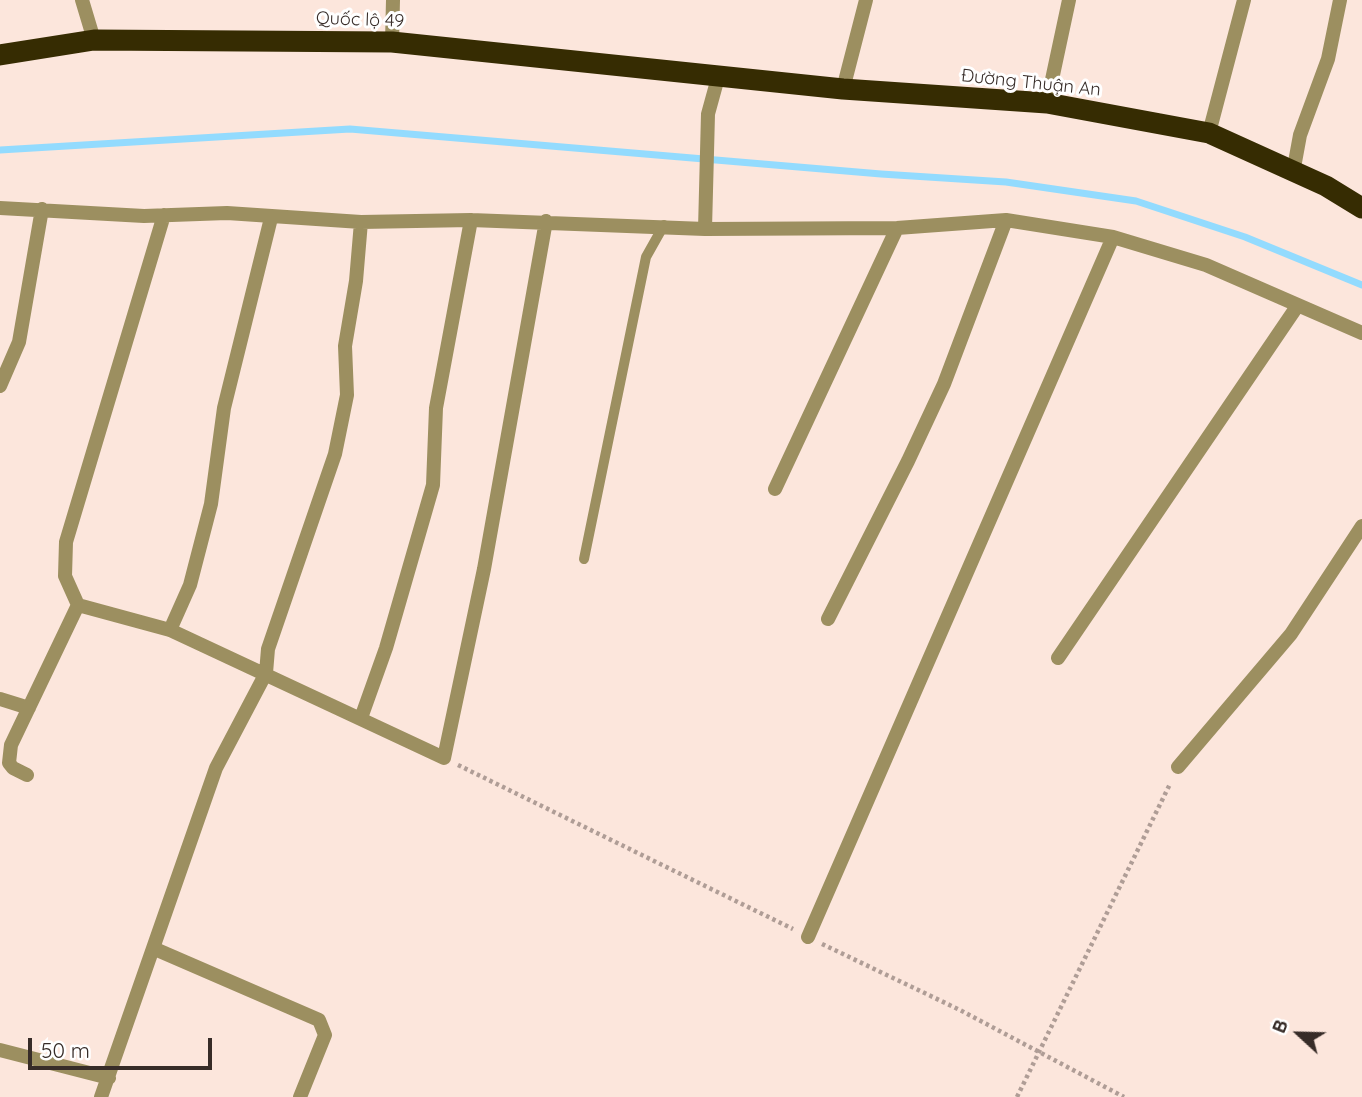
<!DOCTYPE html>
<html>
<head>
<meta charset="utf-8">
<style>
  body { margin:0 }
  #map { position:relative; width:1362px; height:1097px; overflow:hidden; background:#fce6dc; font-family:Quicksand,sans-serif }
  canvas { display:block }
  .north { position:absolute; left:1264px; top:999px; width:70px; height:70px; -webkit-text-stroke:5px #fff; paint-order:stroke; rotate:292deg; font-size:19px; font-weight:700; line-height:28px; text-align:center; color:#372c28 }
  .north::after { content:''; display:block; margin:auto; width:24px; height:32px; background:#372c28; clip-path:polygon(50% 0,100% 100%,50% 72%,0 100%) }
  .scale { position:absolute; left:28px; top:1038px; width:184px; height:32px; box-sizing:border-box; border:4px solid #372c28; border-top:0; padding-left:9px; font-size:21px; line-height:24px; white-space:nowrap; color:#372c28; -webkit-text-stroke:5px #fff; paint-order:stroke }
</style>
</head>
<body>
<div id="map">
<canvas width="1362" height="1097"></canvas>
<div class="north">B</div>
<div class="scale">50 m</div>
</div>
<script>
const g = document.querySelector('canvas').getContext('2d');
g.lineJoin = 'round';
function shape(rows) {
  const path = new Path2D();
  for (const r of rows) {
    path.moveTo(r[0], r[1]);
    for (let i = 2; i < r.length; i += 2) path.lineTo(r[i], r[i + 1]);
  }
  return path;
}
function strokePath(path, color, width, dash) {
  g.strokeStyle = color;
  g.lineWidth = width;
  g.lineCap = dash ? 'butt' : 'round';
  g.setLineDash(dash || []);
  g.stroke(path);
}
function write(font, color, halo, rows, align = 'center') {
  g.font = font + ' Quicksand,sans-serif';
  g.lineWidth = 6;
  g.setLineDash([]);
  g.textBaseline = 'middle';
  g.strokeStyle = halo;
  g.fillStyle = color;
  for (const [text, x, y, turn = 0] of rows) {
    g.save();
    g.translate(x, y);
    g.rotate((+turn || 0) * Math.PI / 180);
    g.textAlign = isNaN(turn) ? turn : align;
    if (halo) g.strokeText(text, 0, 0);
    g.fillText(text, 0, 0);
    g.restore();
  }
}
const stream = shape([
  [0,150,350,129,881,174,1006,182,1136,201,1245,237,1362,285]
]);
const path = shape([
  [458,765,793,929],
  [822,944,960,1010,1124,1097],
  [1017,1097,1170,784]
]);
const lane = shape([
  [584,559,646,257,664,225]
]);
const street = shape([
  [82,0,94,40],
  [392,42,393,0],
  [843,89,866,0],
  [1047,103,1069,0],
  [1209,133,1244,0],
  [1293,173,1300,135,1328,59,1340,0],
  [0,208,144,216,227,213,361,222,471,220,705,229,897,228,1006,220,1113,237,1206,265,1362,333],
  [705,229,708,114,719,74],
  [0,386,19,342,42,209],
  [775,489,897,228],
  [78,605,65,576,66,542,164,215],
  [828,619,908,461,944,384,1006,220],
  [170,630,190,585,211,504,224,408,271,218],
  [1058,658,1298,305],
  [0,699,29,708],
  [361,718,386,648,433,485,436,408,471,220],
  [1178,767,1291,634,1362,526],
  [27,775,13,768,9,763,11,745,78,605,170,630,444,758,484,569,546,221],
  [808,937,1113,237],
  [155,949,319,1020,325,1035,300,1097],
  [0,1050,109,1078],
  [101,1097,216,768,266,673,268,649,335,454,347,395,345,346,356,281,361,222]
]);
const highway = shape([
  [0,55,94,40,392,42,843,89,1047,103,1209,133,1326,186,1362,208]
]);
const streetNames = [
  ["Quốc lộ 49",360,20,2],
  ["Đường Thuận An",1031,83,6]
];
strokePath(stream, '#93dbfe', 7);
strokePath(path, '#af9d96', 4.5, [3.5, 3.5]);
strokePath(lane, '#9c8f60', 10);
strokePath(street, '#9c8f60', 14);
strokePath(highway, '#362c02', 21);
write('18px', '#372c28', '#fff', streetNames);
</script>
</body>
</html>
